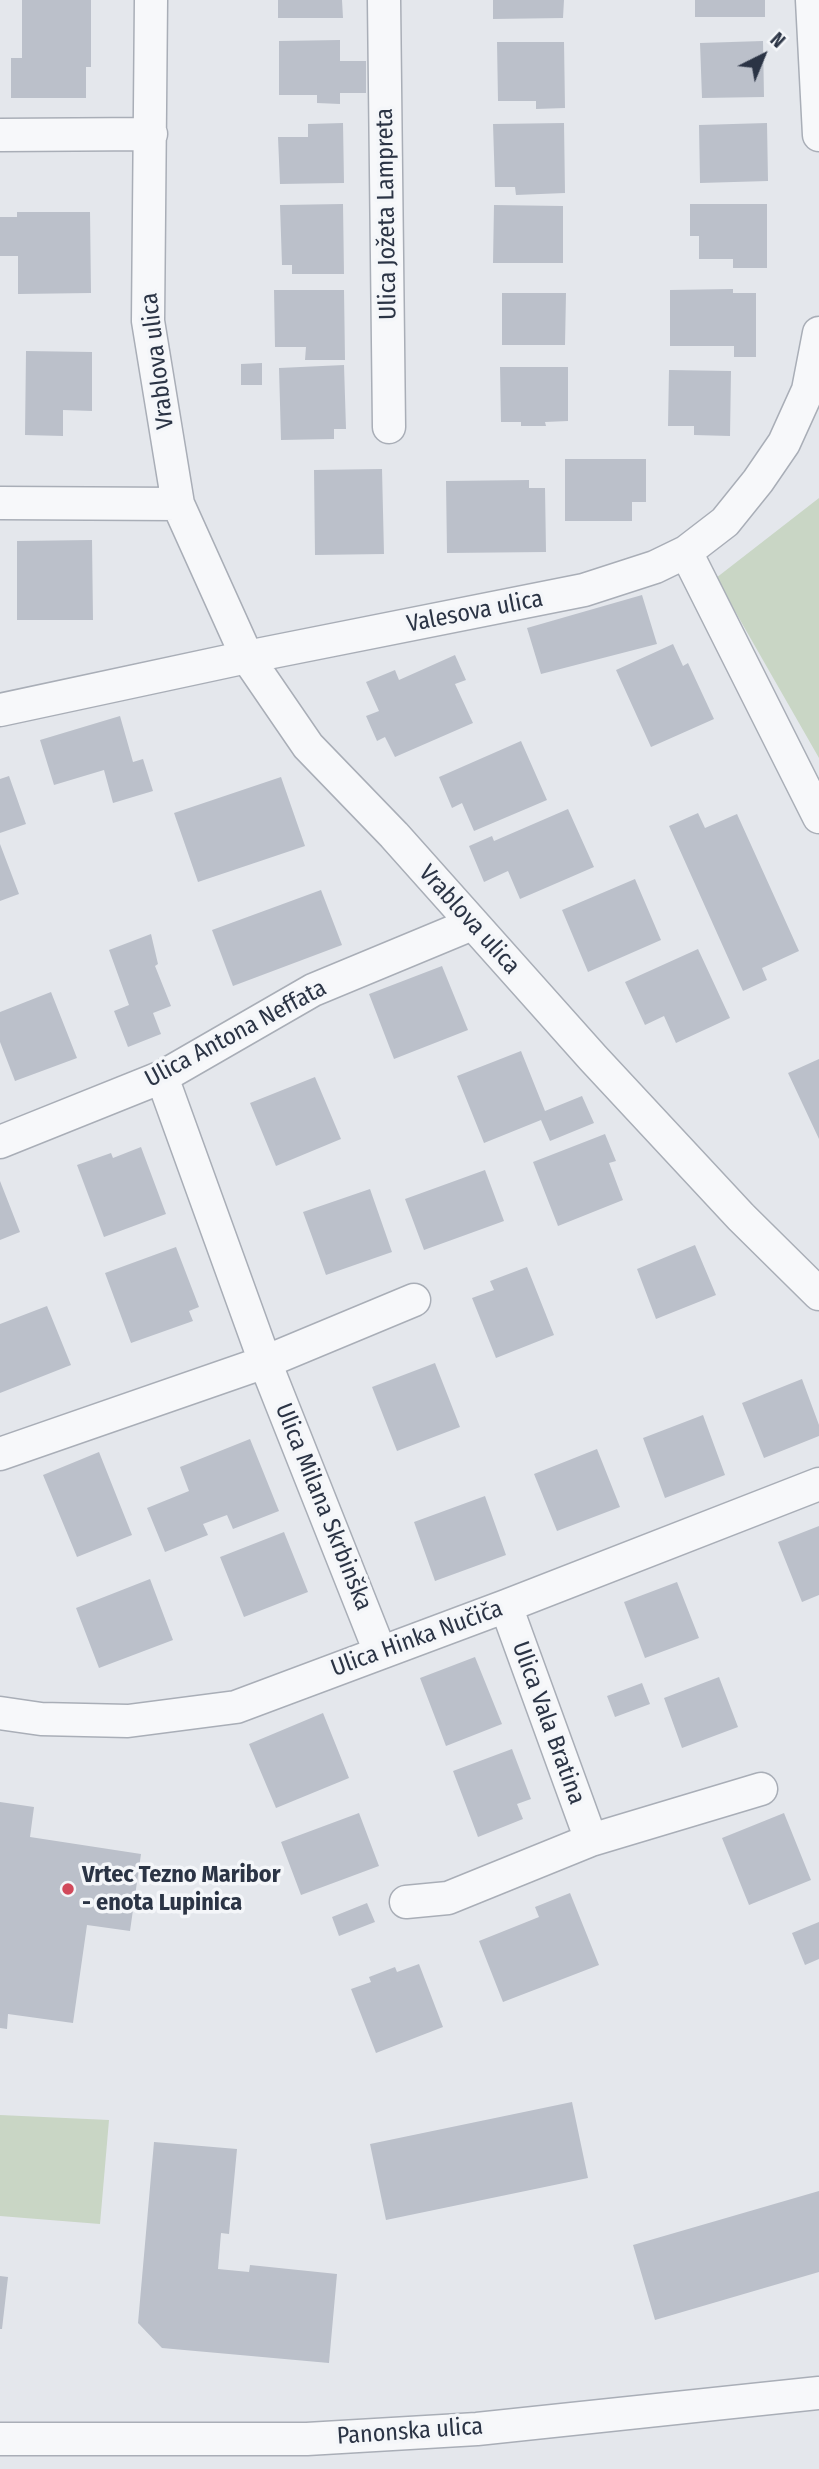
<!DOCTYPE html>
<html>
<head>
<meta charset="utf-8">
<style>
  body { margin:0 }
  #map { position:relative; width:819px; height:2469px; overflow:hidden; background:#e4e7ec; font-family:"Fira Sans Condensed",sans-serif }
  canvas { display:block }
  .north { position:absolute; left:728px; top:21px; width:70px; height:70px; -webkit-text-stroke:5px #f4f6f9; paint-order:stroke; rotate:43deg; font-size:19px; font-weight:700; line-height:28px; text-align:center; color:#2b3445 }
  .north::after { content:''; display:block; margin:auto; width:24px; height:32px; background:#2b3445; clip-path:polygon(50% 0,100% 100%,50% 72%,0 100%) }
</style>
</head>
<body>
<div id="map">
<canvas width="819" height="2469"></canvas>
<div class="north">N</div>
</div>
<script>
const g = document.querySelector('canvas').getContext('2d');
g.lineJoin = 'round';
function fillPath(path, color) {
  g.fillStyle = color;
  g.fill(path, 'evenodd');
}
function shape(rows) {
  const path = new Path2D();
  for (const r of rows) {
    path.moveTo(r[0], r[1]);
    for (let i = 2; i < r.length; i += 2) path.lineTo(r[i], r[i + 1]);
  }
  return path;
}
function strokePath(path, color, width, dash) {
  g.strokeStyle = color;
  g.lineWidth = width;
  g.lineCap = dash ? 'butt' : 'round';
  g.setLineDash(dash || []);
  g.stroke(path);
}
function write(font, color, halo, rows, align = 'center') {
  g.font = font + ' "Fira Sans Condensed",sans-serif';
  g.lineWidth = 7;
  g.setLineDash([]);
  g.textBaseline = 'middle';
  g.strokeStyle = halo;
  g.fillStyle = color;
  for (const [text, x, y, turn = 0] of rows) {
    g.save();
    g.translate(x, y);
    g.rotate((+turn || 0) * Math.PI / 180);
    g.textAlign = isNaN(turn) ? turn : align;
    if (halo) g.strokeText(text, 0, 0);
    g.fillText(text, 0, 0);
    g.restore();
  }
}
const green = shape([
  [819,498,819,758,716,578],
  [0,2115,109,2120,100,2224,0,2216]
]);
const building = shape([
  [22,0,91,0,91,67,86,67,86,98,11,98,11,58,22,58],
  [278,0,342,0,343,18,278,18],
  [493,0,564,0,563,18,493,19],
  [695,0,765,0,765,17,695,17],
  [340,40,340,61,366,61,366,93,340,93,340,104,317,103,317,95,279,95,279,41],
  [763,41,764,97,702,98,700,43],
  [497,42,564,42,565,108,536,109,536,101,498,101],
  [343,123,344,183,280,184,278,137,308,137,308,124],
  [564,123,565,193,516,195,515,187,495,187,493,124],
  [767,123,768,181,700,183,699,125],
  [343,204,344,274,292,274,292,265,282,265,280,205],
  [690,204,767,204,767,268,733,268,733,259,699,259,699,236,690,236],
  [494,205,563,206,563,263,493,263],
  [17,212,90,212,91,293,18,294,18,256,0,256,0,217,17,217],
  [733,289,733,293,756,293,756,357,734,357,734,346,670,346,670,290],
  [274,290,344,290,345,360,305,360,306,347,275,347],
  [502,293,566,293,565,345,502,345],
  [26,351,92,352,92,411,63,410,63,436,25,435],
  [262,363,262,385,241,385,241,364],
  [344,365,346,429,334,429,334,439,281,440,279,368],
  [500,367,568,367,568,421,545,422,546,426,521,426,521,422,501,422],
  [669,370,731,371,730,436,694,435,694,426,668,426],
  [565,459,646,459,646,502,632,502,632,521,565,521],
  [382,469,384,554,315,555,314,470],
  [529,480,529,488,545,488,546,552,447,553,446,481],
  [92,540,93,620,17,620,17,541],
  [642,595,657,644,541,674,527,628],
  [673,644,683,666,688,663,714,719,651,747,616,670],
  [455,655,466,680,455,684,473,723,395,757,385,737,377,741,366,716,379,711,366,682,395,670,399,680],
  [120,716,133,762,143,759,153,791,113,803,104,770,54,785,40,740],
  [521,741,547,800,474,831,462,803,452,808,439,777],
  [9,776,26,824,0,833,0,779],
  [281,777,305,846,198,882,174,813],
  [568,809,594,867,520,899,508,871,484,882,469,846,492,836,494,841],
  [698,813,705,828,737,814,799,951,762,968,767,980,743,991,669,826],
  [0,844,19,894,0,901],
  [635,879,661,940,588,972,562,910],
  [321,890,342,945,233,986,212,930],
  [151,934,158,964,155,966,171,1006,153,1013,161,1034,128,1047,114,1011,129,1005,109,950],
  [698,949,730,1018,676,1043,664,1016,645,1025,625,982],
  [442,966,468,1030,394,1059,369,994],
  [51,992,77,1058,15,1081,0,1042,0,1012],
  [521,1051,545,1111,582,1096,594,1123,550,1141,541,1120,484,1143,457,1076],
  [819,1059,819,1139,788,1073],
  [315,1077,341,1139,276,1166,250,1103],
  [605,1134,616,1161,609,1163,623,1200,558,1226,533,1162],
  [141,1147,166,1214,104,1237,77,1165,111,1153,113,1158],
  [485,1170,504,1221,424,1250,405,1199],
  [0,1181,20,1232,0,1240],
  [370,1189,392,1252,326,1275,303,1212],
  [695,1245,716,1295,656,1319,637,1269],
  [176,1247,199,1307,189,1311,193,1321,131,1343,105,1273],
  [527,1267,554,1335,496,1358,472,1298,494,1290,490,1281],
  [47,1306,71,1365,0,1393,0,1324],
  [435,1363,460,1427,397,1451,372,1387],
  [802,1379,819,1425,819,1436,764,1458,742,1403],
  [703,1415,725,1475,665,1498,643,1438],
  [250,1439,279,1511,233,1529,227,1515,203,1524,208,1535,165,1552,147,1508,189,1491,180,1467],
  [597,1449,620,1507,557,1531,534,1474],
  [99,1452,132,1535,77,1557,43,1475],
  [485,1496,506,1555,435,1581,414,1522],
  [819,1526,819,1595,802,1602,778,1542],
  [284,1532,308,1592,244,1617,220,1557],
  [150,1579,173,1640,99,1668,76,1608],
  [677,1582,699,1638,645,1658,624,1602],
  [475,1657,502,1724,446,1746,420,1678],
  [719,1677,738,1727,682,1748,664,1698],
  [642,1683,650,1704,615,1717,607,1696],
  [323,1713,349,1778,276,1808,249,1744],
  [512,1749,531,1799,517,1804,523,1819,478,1837,453,1771],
  [0,1802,34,1807,30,1837,141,1854,130,1931,87,1925,73,2023,8,2014,7,2029,0,2028],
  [359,1813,379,1866,301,1895,281,1842],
  [784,1813,811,1880,749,1905,722,1838],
  [570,1893,599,1965,503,2002,479,1941,539,1917,535,1907],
  [367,1903,375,1922,339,1936,332,1917],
  [819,1922,819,1959,805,1965,792,1933],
  [419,1964,443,2027,376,2053,351,1989,371,1982,369,1977,395,1967,397,1972],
  [572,2102,588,2178,386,2220,370,2144],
  [154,2142,237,2149,229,2234,221,2233,218,2269,249,2272,250,2265,337,2274,329,2363,162,2348,138,2323],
  [819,2191,819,2272,655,2320,633,2245],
  [0,2276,8,2277,2,2329,0,2329]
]);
const minor = shape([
  [151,0,148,321,178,504,247,657,308,746,394,835,593,1058,741,1217,819,1294],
  [384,0,389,427],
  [812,0,819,135],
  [0,135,151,134],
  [0,503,178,504],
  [686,552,819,817],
  [0,710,247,657,584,590,655,567,686,552,725,522,758,481,784,443,808,390,819,333],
  [162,1077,265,1362,380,1652],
  [0,1142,162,1077,313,990,472,924],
  [0,1454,265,1362,414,1300],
  [506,1606,591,1840],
  [0,1713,41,1719,128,1721,236,1707,506,1606,819,1484],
  [406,1902,448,1898,591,1840,761,1789],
  [0,2439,307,2439,477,2429,819,2393]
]);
const markers = [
  [68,1889,7,"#d1495b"]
];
const streetNames = [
  ["Ulica Jožeta Lampreta",387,214,-91],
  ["Vrablova ulica",158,361,-97],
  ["Valesova ulica",475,612,-11],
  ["Vrablova ulica",469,920,48],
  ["Ulica Antona Neffata",236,1034,-28],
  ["Ulica Milana Skrbinška",323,1507,68],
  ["Ulica Hinka Nučiča",417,1639,-20],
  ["Ulica Vala Bratina",548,1723,70],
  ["Panonska ulica",410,2432,-4]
];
const poiNames = [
  ["Vrtec Tezno Maribor",82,1875],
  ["- enota Lupinica",82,1903]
];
fillPath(green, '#c9d6c5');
fillPath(building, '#bbc0ca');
strokePath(minor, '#a9aeb7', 35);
strokePath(minor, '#f7f8fa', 32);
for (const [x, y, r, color] of markers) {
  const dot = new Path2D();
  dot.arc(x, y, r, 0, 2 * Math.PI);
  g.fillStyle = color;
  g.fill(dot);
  strokePath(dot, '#f4f6f9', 2.5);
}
write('24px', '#2b3445', '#f4f6f9', streetNames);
write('bold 24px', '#2b3445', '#f4f6f9', poiNames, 'left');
</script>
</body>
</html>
